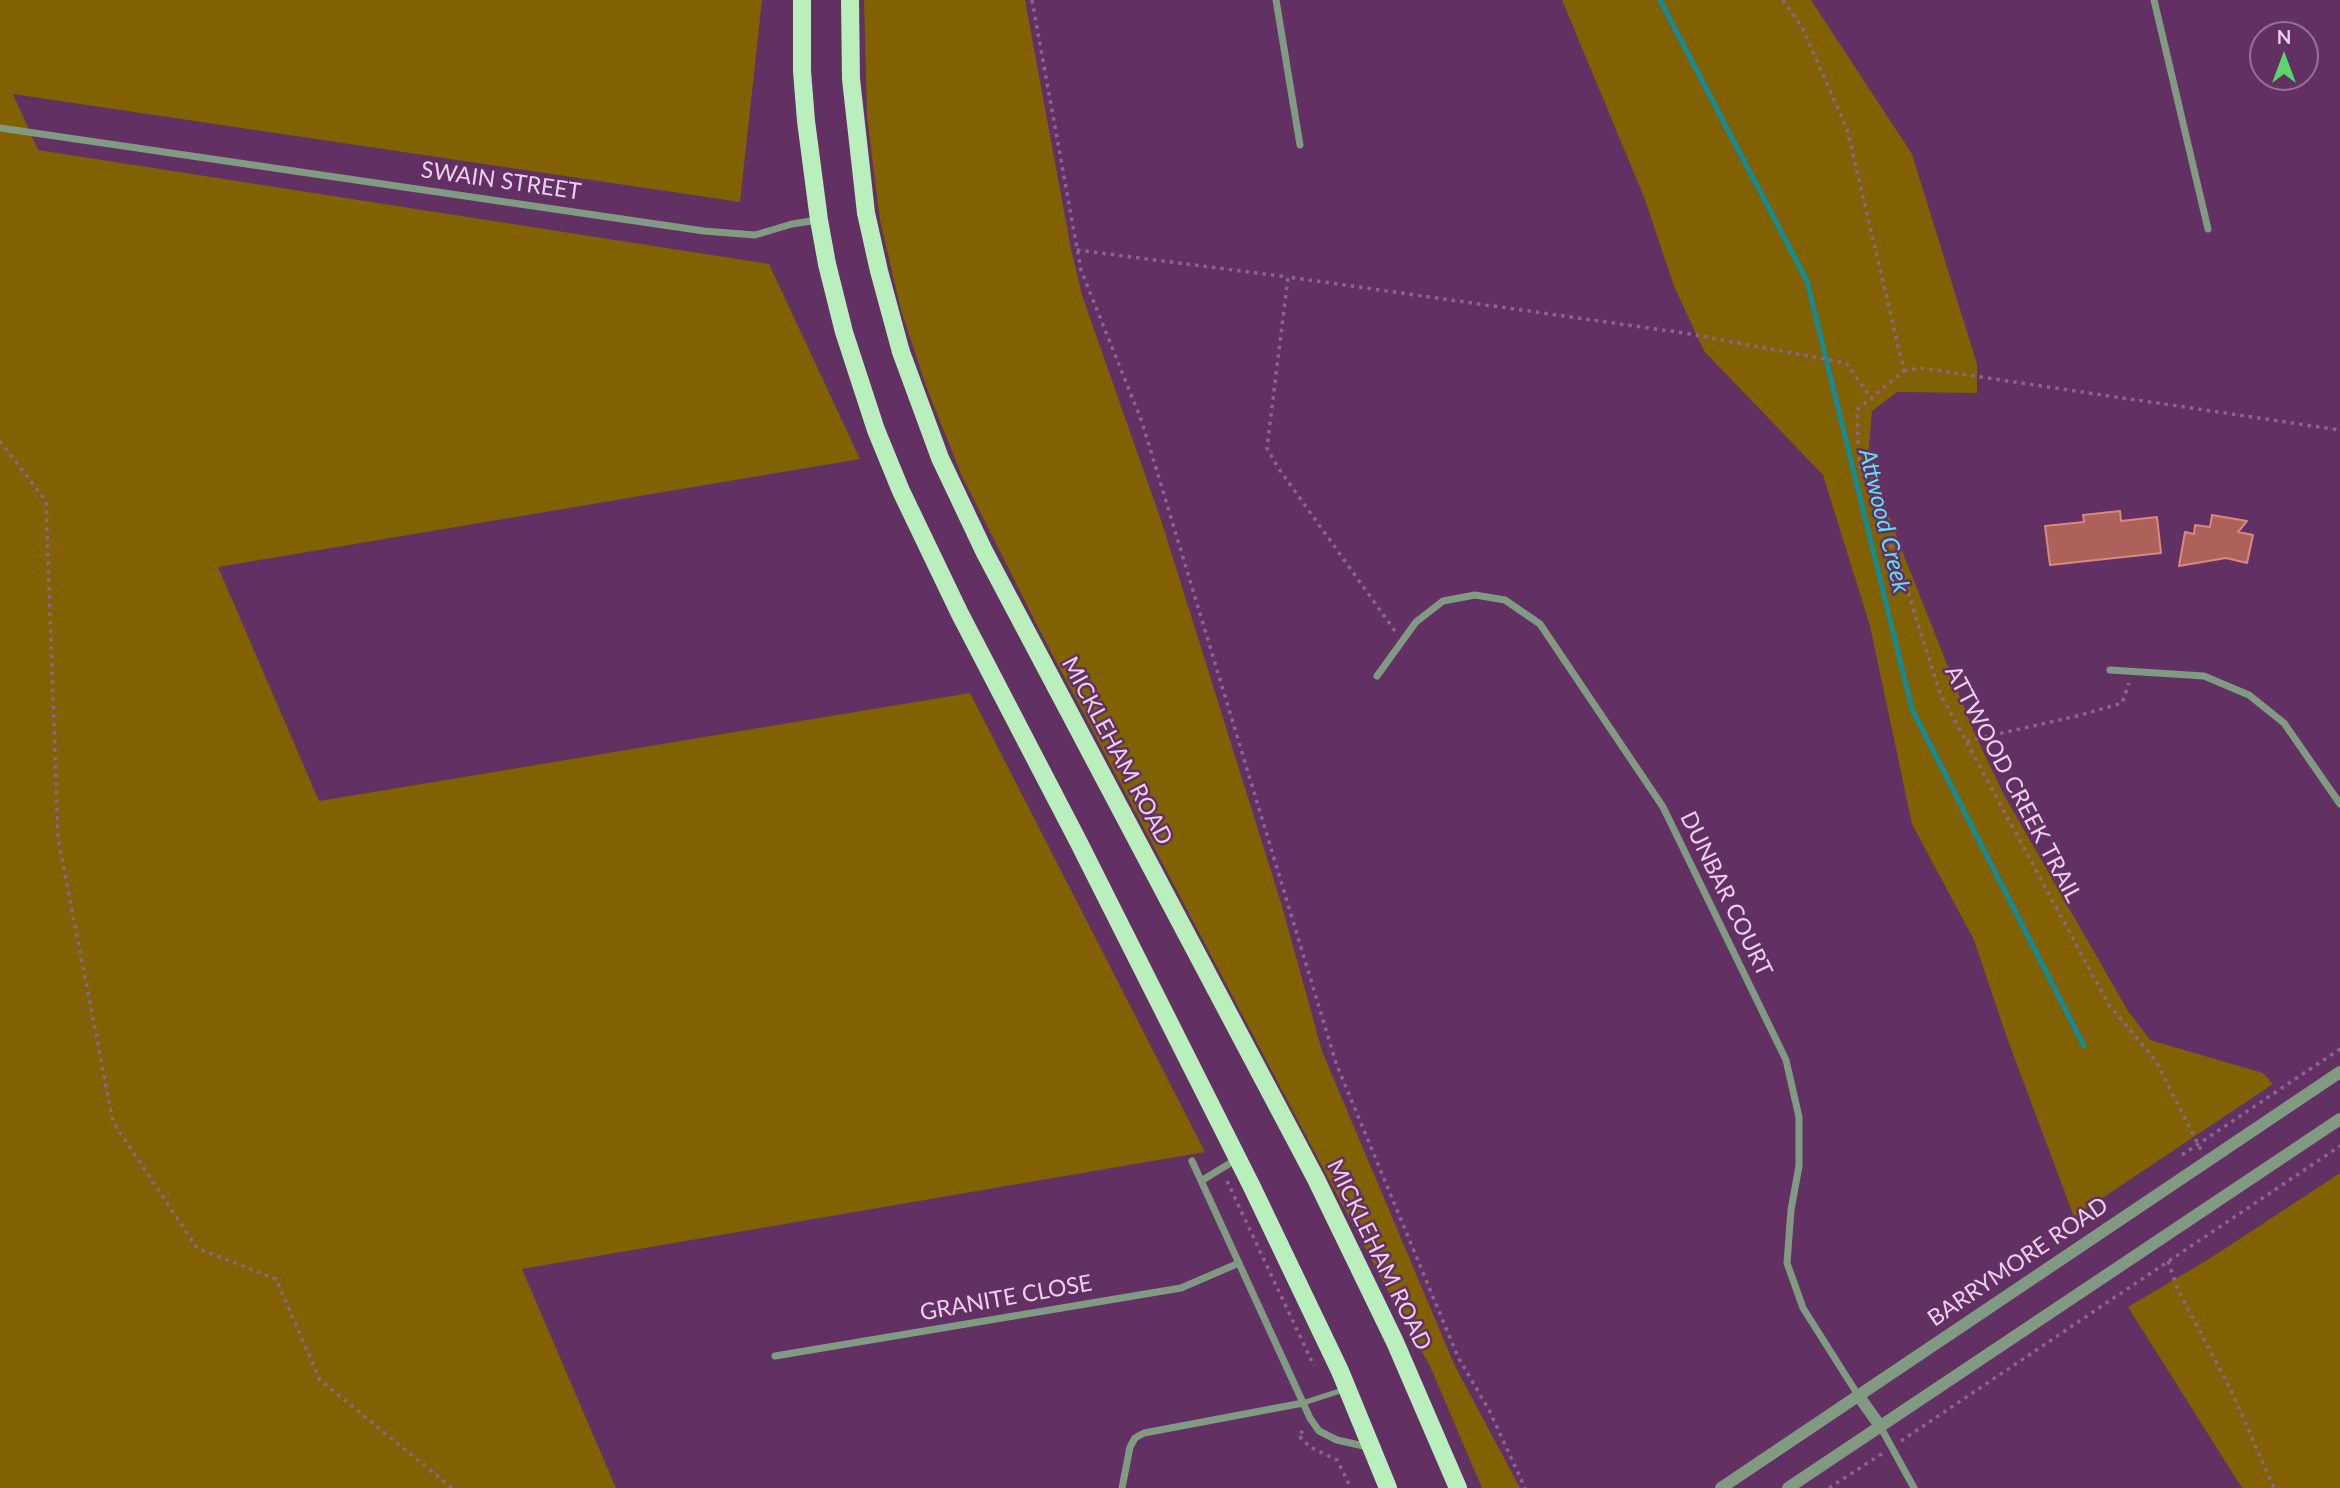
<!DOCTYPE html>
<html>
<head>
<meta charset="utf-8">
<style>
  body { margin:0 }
  #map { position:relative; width:2340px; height:1488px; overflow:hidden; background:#623063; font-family:Lato,sans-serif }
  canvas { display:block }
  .north { position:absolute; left:2249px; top:21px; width:70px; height:70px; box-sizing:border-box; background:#623063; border:2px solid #9a709a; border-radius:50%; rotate:0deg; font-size:19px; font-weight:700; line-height:28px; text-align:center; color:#edcfec }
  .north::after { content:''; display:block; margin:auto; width:24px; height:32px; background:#5bd56e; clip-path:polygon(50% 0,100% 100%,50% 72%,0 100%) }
</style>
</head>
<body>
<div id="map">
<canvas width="2340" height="1488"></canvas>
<div class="north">N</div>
</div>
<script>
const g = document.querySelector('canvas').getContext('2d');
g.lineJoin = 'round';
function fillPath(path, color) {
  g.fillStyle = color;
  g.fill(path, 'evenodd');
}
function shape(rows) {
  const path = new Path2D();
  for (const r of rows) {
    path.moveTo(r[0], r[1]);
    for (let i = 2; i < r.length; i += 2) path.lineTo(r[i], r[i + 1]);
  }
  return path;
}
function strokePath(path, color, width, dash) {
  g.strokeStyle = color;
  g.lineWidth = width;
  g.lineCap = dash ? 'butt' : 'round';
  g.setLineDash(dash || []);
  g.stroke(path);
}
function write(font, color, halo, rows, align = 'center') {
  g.font = font + ' Lato,sans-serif';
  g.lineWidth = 5;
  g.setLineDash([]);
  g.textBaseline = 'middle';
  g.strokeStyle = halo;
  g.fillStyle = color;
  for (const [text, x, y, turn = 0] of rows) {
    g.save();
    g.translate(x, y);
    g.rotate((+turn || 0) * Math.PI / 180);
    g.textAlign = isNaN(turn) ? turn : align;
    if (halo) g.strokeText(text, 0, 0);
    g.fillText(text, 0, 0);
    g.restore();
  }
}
const green = shape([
  [0,0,762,0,740,202,13,94,38,150,769,264,860,459,218,567,319,801,970,693,1205,1152,522,1269,616,1488,0,1488],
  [864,0,1025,0,1071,249,1082,295,1162,523,1282,906,1322,1051,1454,1364,1520,1488,1482,1488,1430,1366,1400,1314,1036,623,961,474,926,386,901,310,880,220,867,117],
  [1562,0,1811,0,1912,154,1977,364,1977,393,1897,392,1872,411,1868,458,1899,543,1973,730,2004,795,2128,1011,2150,1040,2263,1073,2273,1084,2074,1217,2006,1035,1974,940,1912,824,1870,626,1823,475,1704,351,1674,286,1644,197],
  [2340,1173,2340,1488,2242,1488,2128,1307,2209,1259]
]);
const stream = shape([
  [1660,0,1807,281,1912,709,2084,1046]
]);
const building = shape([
  [2120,511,2121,521,2157,517,2161,553,2050,565,2045,526,2084,522,2083,515,2120,511],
  [2212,515,2247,521,2238,532,2253,535,2247,563,2226,558,2179,566,2185,532,2194,534,2195,525,2210,527,2212,515]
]);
const path = shape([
  [1032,0,1081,270,1142,422,1336,1063,1458,1357,1489,1410,1525,1488],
  [1783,0,1802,27,1847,129,1904,371,1857,410,1859,464,1901,570,1940,693,2109,1005,2156,1061,2201,1150],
  [1077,250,1288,277],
  [1904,371,1920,368,2340,430],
  [0,441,46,501,58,838,113,1122,197,1248,276,1279,320,1380,452,1488],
  [1395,631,1279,469,1267,448,1288,277,1684,333,1846,363,1871,398],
  [1967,741,2077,716,2122,703,2129,683],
  [2182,1155,2340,1049],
  [1227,1181,1314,1366],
  [2168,1261,2178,1290,2230,1388,2274,1488],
  [1303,1431,1298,1435,1310,1447,1337,1460,1351,1488],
  [1901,1441,2340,1146],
  [1829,1488,1883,1453]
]);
const service = shape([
  [1303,1403,1343,1390]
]);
const minor = shape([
  [1276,0,1300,145],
  [2154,0,2208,229],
  [0,128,704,231,755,235,792,224,818,220],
  [2110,670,2204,676,2249,695,2284,723,2340,804],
  [1377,676,1416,622,1443,601,1475,595,1505,600,1540,624,1663,807,1786,1060,1799,1117,1799,1166,1791,1210,1787,1263,1803,1308,1858,1395],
  [1192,1161,1310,1418,1319,1431,1337,1440,1368,1447],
  [1201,1181,1237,1159],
  [775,1356,1181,1288,1239,1263],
  [1880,1426,1914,1488],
  [1122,1488,1130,1447,1135,1438,1144,1433,1303,1403]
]);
const tertiary = shape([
  [1858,1395,1880,1426],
  [1721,1488,2340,1072],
  [1788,1488,2340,1119]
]);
const primary = shape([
  [802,0,802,71,806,121,819,220,827,264,844,332,876,430,901,491,960,614,1078,841,1252,1187,1340,1371,1388,1488],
  [850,0,851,79,866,213,879,271,901,352,940,458,984,551,1316,1179,1395,1342,1458,1488]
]);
const streetNames = [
  ["SWAIN STREET",501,181,8],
  ["MICKLEHAM ROAD",1117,751,62],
  ["ATTWOOD CREEK TRAIL",2013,784,62],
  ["DUNBAR COURT",1726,894,64],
  ["MICKLEHAM ROAD",1379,1255,64],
  ["BARRYMORE ROAD",2018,1262,-34],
  ["GRANITE CLOSE",1006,1298,-10]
];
const waterNames = [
  ["Attwood Creek",1884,521,76]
];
fillPath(green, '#816100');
strokePath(stream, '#158b98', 5);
fillPath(building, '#ae615a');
strokePath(building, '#d9887f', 2);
strokePath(path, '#8f638f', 3.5, [3.5, 5]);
strokePath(service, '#819b83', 5);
strokePath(minor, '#819b83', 7);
strokePath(tertiary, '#819b83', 12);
strokePath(primary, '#b9eebd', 18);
write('23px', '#edcfec', '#623063', streetNames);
write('italic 24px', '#60e1f0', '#623063', waterNames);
</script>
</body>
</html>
